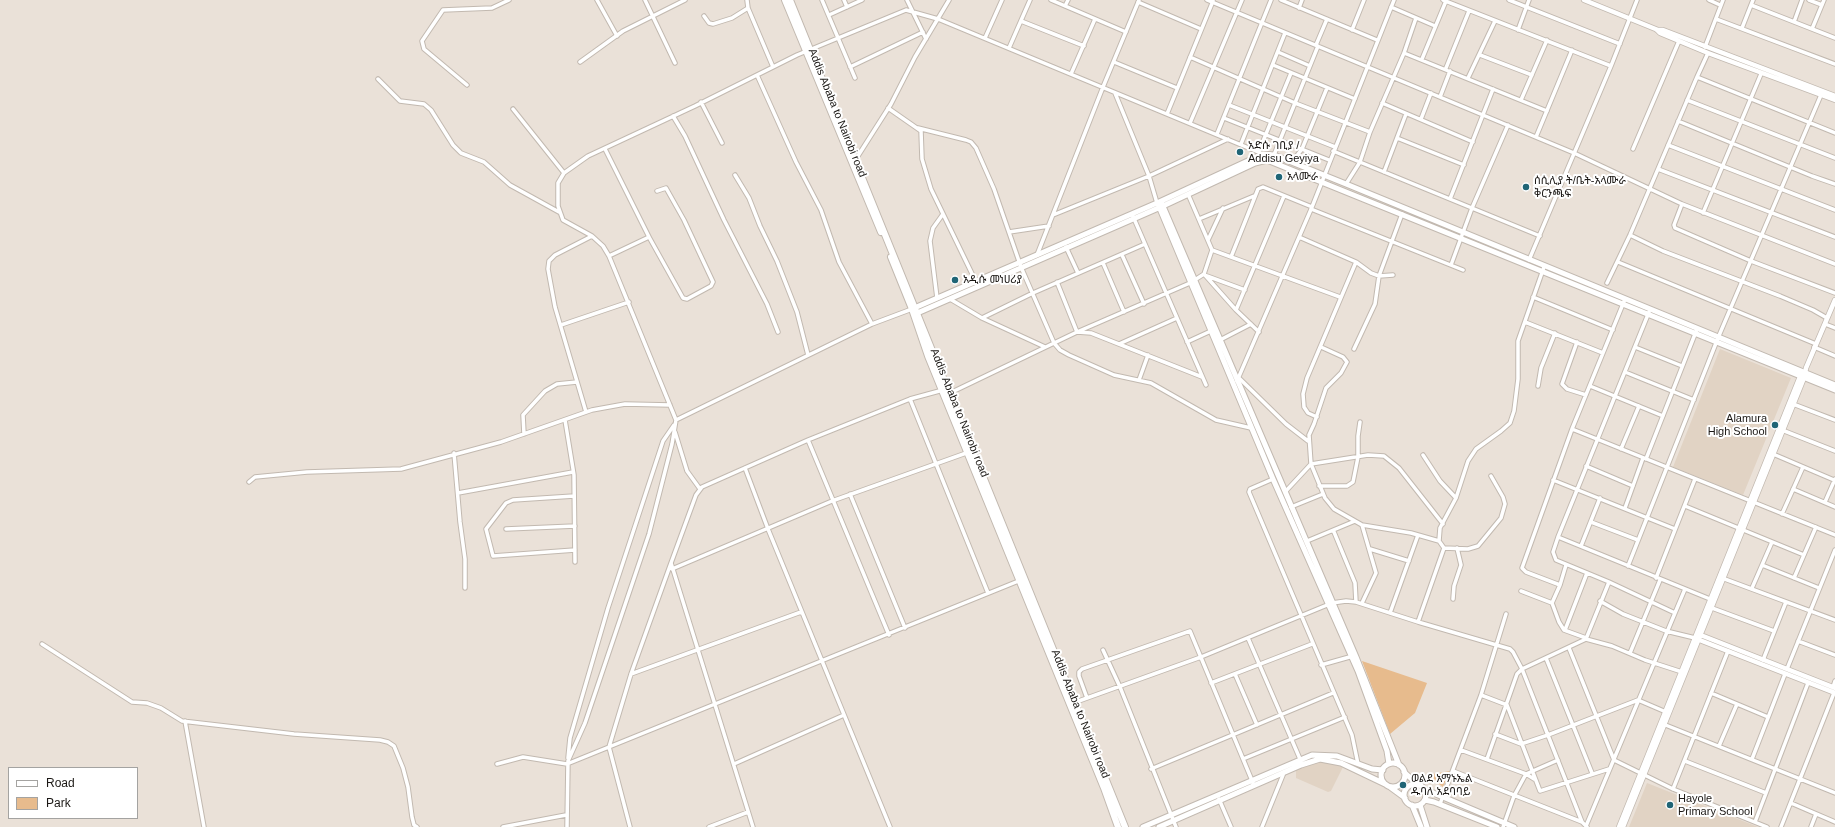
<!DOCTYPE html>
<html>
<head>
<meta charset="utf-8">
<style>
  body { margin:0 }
  #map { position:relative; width:1835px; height:827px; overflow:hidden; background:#eae1d8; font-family:Helvetica,sans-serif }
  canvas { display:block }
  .legend { position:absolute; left:8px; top:767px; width:130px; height:52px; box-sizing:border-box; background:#fff; border:1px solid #a4a3a1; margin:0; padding:5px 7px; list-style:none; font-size:12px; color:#1b1815 }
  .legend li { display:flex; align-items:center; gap:8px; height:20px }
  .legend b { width:20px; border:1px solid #a4a3a1 }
</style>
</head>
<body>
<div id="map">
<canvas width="1835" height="827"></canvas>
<ul class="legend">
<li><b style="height:5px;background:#fff"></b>Road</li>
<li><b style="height:11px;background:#e7bb8d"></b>Park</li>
</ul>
</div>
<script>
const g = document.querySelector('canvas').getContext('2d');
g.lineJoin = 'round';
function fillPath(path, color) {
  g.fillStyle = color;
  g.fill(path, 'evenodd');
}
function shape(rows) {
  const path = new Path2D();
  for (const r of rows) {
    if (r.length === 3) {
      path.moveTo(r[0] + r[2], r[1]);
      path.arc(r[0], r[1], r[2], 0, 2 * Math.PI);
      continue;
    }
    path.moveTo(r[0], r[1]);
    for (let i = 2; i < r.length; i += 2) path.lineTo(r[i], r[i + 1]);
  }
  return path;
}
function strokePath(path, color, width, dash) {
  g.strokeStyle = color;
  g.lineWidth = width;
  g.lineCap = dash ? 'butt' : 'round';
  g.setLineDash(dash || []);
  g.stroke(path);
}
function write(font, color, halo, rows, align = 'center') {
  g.font = font + ' Helvetica,"Noto Sans Ethiopic",sans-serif';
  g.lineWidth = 4;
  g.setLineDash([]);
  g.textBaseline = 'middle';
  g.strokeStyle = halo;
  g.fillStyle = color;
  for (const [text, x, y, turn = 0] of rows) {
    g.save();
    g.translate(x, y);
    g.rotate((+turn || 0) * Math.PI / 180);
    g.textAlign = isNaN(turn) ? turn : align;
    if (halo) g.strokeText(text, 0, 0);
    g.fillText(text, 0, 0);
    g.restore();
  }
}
const built = shape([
  [1720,349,1791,378,1743,495,1673,467],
  [1321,761,1344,765,1331,791,1328,792,1296,778,1296,770,1298,768],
  [1647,783,1758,827,1629,827]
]);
const green = shape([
  [1362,661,1427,683,1415,713,1390,734],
  [1450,771,1443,787,1427,775]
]);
const minor = shape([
  [597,0,617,36],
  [645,0,675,63],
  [747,0,748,8,773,67],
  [822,0,855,78],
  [844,0,847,7],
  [907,0,926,39],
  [1051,0,1126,32],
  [1207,0,1574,153,1682,204,1835,264],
  [1281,0,1377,40],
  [1443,0,1611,66],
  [1509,0,1620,44],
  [1709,0,1720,5],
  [1809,0,1822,5],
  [1138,2,1201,29],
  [1751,5,1835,38],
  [1065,6,1068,0],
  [1391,7,1435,26],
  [1299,8,1302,0],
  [829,15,862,0],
  [704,16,709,23,713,24,732,18,748,8],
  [1716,19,1835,64],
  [1021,21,1084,46],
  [1794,22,1802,0],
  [1742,28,1753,0],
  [1812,29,1824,0],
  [1352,30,1364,0],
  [1518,30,1529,0],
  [985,38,1002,0],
  [1316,45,1327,19],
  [1705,47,1723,0],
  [1009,48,1030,0],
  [1278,52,1310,66],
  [1404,53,1547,111],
  [1480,55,1532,75],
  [1190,57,1295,103,1370,132],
  [1422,59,1446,1],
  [580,62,623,31,685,0],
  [1114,62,1177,88],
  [1273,65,1355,99],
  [850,67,923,32],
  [1446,68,1469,11],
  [1071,74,1095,19],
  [757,75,796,162,821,210,839,262,872,324],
  [1697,77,1835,133],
  [1468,78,1495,21],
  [378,79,400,101,424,104,431,110,453,145,461,153,484,162,510,185,559,212],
  [467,85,424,49,422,41,443,10,492,8,509,0],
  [1115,93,1149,176,1157,203],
  [1440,97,1450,71],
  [1521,100,1547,40],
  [1687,100,1835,158],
  [701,102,722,143],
  [1382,103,1473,142],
  [1229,105,1335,147],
  [888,108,921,131,922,159,931,189,977,284],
  [513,109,564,173],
  [1167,114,1213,1],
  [673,116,685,136,724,220,767,304,778,332],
  [1224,118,1329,160],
  [1421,119,1431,93],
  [1678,121,1812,176,1835,184],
  [1190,123,1242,0],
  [918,128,966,140,971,142,976,148,994,189,1021,267,1054,343,1060,350,1069,355,1114,375,1151,383,1216,420,1251,428],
  [1217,134,1271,0],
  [1536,137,1572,50],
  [1397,138,1464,165],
  [1241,144,1285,33],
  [1668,145,1835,210],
  [605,149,649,237,683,298,687,299,711,286,713,282,684,220,666,188,657,191],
  [1633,149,1679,41],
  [1259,151,1291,73],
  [1333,151,1540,236],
  [1274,155,1318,46],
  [856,159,891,104,915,57,949,0],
  [1292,162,1302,149,1327,88],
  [1658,169,1835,237],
  [1384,172,1406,114],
  [735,175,749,198,760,226,777,261,797,312,808,355],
  [1346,184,1360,162,1370,132,1404,53,1416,18],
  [1188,194,1212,250],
  [1450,199,1493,89],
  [1682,204,1674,225,1675,228,1751,261,1835,293],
  [1311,209,1463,270],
  [1703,213,1761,74],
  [1132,214,1206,385],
  [1053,215,1149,176,1228,139],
  [1199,219,1254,196],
  [1009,232,1049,226],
  [1630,235,1663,251,1780,296,1813,310,1827,318],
  [1299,237,1356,262,1371,273,1379,276,1393,275],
  [1208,240,1223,208],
  [1066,247,1078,273],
  [1037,255,1103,87,1139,0],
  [1122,255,1144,304],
  [609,256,649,237],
  [1231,257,1258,189,1263,187,1312,207],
  [1529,260,1611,66,1637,0],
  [1618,262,1816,344],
  [1103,263,1124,312],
  [1451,265,1472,208,1508,125],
  [1204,274,1236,310,1259,332],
  [1207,276,1245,290],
  [1057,282,1077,332,1091,333,1202,377],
  [1607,283,1630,235,1697,77,1708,53],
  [1533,297,1613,330],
  [937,298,930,241,933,228,943,214],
  [950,299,982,318,1045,347],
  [912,309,872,324,676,420,609,256,603,246,592,236,563,220,558,206,558,183,564,173,588,156,695,106,797,55,906,10,938,19,1263,154],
  [1236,310,1284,196],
  [1649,312,1558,537,1710,599],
  [982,318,1033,293,1145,244],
  [1525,322,1603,353],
  [1825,324,1835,328],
  [561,325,629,302],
  [1220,340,1251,324],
  [1187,342,1213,330],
  [1577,342,1562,384,1567,389,1586,395],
  [1119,344,1177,318],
  [1321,347,1343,357,1347,362,1341,373,1326,388,1314,424,1309,435,1311,464,1325,498,1334,509,1362,525,1411,533,1439,541],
  [1635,347,1682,366],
  [1814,347,1835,356],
  [1354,349,1375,304,1379,276,1402,214],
  [1625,372,1694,400],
  [1239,378,1286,424,1308,441],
  [1139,380,1148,355],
  [1237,381,1312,207,1394,0],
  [1538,386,1541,368,1555,333],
  [1590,386,1663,416],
  [949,393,950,393,1077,332,1190,283,1204,274,1212,250,1340,297],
  [910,399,988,593],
  [1793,404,1835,420],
  [586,412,555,307,548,269,549,261,555,255,592,236],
  [1317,417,1308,413,1304,407,1303,394,1307,378,1356,262],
  [565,420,574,475,575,562],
  [1572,429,1835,535],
  [1782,430,1835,451],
  [675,432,687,471,700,489],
  [524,434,523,415,545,391,557,384,577,382],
  [808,440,889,635],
  [1621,449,1639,406],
  [454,453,460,522,465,559,465,588],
  [1773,454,1834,480],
  [1423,455,1440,481,1456,498],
  [1646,459,1697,329],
  [1586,466,1633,486],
  [745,468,768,529,890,827],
  [1273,479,1250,489,1249,492,1352,735,1358,764],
  [1553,480,1675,529],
  [249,482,255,477,307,472,401,469,501,442,592,410,625,404,670,405],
  [1319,486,1347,486,1353,482,1358,457,1358,436,1360,422],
  [1793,489,1835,507],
  [1285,492,1311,464,1368,455,1384,456,1399,468,1443,524],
  [458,493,573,472],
  [850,494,905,628],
  [574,496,513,500,506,503,486,529,493,556,575,550],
  [1825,502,1835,479],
  [1685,506,1804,555],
  [1291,507,1323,494],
  [1625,508,1643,458],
  [1782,514,1803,467],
  [1591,522,1638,540],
  [506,529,575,526],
  [1334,532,1355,583,1356,602],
  [1558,537,1553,552,1556,560,1609,582,1586,639],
  [1307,541,1355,521],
  [1581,546,1600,498],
  [1444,548,1468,549,1478,546,1501,518,1505,504,1503,497,1491,476],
  [1370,549,1409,561],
  [1566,565,1560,585,1526,572,1522,568,1572,429,1625,299],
  [1762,565,1819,588],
  [1628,566,1718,338,1821,95],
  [672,569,832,501,969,452],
  [1656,578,1695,479],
  [1722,578,1835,620],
  [1794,578,1816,527],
  [1609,582,1675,613],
  [1560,585,1552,603,1559,622,1564,630,1586,638],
  [1752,588,1772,542],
  [1521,591,1552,603],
  [1453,599,1454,586,1461,565,1457,548],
  [1600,601,1623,614,1666,631,1695,638],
  [1362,603,1376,573,1362,525],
  [1712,608,1774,631],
  [1390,613,1418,535],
  [1418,622,1444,548,1439,541,1440,528,1456,498,1468,461,1476,449,1501,431,1510,423,1514,411,1518,379,1518,341,1544,267],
  [1565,630,1587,573],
  [1248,638,1300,759],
  [1798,641,1835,655],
  [42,644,132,702,147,703,161,708,182,721,294,734,380,740,388,742,394,746,403,768,408,787,412,817,414,825,417,827],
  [1569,648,1614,760,1673,789,1767,827],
  [1103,650,1120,687,1176,827],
  [1630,653,1660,580],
  [1546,658,1592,773],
  [1763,660,1786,602],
  [1321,665,1353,656],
  [1787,669,1835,550],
  [631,674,801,612],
  [1235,674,1257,725],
  [1211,683,1312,644],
  [1833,687,1835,681],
  [1711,693,1768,717],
  [1481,695,1507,705,1540,791,1609,769],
  [1087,698,1079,676,1079,672,1082,669,1190,631,1253,783],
  [1076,702,1201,657,1332,603,1346,601,1356,602,1418,622,1510,649,1513,652,1522,669,1582,822,1587,827],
  [185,721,204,827],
  [1663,724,1835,793],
  [1495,734,1521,744,1548,735,1638,700,1666,712],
  [1719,746,1737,704],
  [1461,750,1526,774,1534,779],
  [568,758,570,738,608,608,663,441,674,425],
  [1243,759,1345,717],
  [1487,759,1517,674,1522,669,1586,639,1612,646,1645,660,1682,672],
  [1752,759,1785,674],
  [1685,761,1766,793],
  [497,764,523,757,567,764,1021,580],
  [734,764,844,715],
  [1151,769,1333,693],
  [1453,771,1582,822],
  [1673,789,1728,651],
  [1219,799,1231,827],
  [1791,803,1835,822],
  [1440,804,1481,695,1506,614],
  [1755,822,1808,683],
  [1586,826,1685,589],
  [503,827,566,815],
  [567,827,568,761,585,723,649,534,672,444,676,420],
  [630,827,609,747,631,674,671,563],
  [709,827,748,812],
  [753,827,671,563,696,495,702,487,808,440,910,399,943,390],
  [1262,827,1283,775],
  [1503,827,1514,796,1526,774,1558,760],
  [1781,827,1834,693],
  [1811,827,1816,814]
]);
const tertiary = shape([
  [1584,0,1658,30],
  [1657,30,1660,33,1708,53,1835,100],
  [1657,30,1663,30,1835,96],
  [1698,634,1835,688],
  [1697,639,1835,693],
  [1619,827,1801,374],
  [1623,827,1783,430,1804,378,1806,368,1835,300]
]);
const secondary = shape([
  [1158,204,1273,479,1358,671,1387,751,1389,764],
  [1162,204,1356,657,1399,765],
  [912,309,1157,203,1263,154,1274,155,1346,184,1835,385],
  [915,314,1163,206,1255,163,1267,160,1835,390],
  [1393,775,12],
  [1404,772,1418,785],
  [1415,795,11],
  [1390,787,1405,798],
  [1424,789,1514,827],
  [1425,800,1434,802,1497,827],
  [1412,805,1421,827],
  [1420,805,1427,827],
  [1143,827,1312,755,1337,756,1372,769,1383,770],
  [1159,827,1301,765,1320,759,1341,763,1385,784]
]);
const trunk = shape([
  [785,0,881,232],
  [790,0,1125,827],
  [891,257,912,309,928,356,1104,788,1118,827]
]);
const markers = [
  [1240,152,4,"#206576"],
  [1279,177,4,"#206576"],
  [1526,187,4,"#206576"],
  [955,280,4,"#206576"],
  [1775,425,4,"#206576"],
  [1403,785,4,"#206576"],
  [1670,805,4,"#206576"]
];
const streetNames = [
  ["Addis Ababa to Nairobi road",837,113,68],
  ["Addis Ababa to Nairobi road",959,413,68],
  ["Addis Ababa to Nairobi road",1080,714,68]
];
const poiNames = [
  ["አድሱ ገቢያ /",1248,146],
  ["Addisu Geyiya",1248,159],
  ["አላሙራ",1287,177],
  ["ሰሲሊያ ት/ቤት-አላሙራ",1534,181],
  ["ቅርንጫፍ",1534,194],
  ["አዲሱ መነሀሪያ",963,280],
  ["Alamura",1767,419,"right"],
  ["High School",1767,432,"right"],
  ["ወልደ አማኑኤል",1411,779],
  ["ዱባለ አደባባይ",1411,792],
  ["Hayole",1678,799],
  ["Primary School",1678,812]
];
fillPath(built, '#e1d3c4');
fillPath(green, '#e7bb8d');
strokePath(minor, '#c2b9b0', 5.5);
strokePath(tertiary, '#c2b9b0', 6);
strokePath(secondary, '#c2b9b0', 7);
strokePath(trunk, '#c2b9b0', 8);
strokePath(minor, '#fff', 3.5);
strokePath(tertiary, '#fff', 4.5);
strokePath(secondary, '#fff', 5);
strokePath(trunk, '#fff', 6);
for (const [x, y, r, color] of markers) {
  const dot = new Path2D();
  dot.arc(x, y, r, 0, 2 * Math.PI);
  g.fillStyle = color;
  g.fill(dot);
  strokePath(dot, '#fff', 1.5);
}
write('11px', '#1b1815', '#fff', streetNames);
write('11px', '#1b1815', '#fff', poiNames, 'left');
</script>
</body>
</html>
